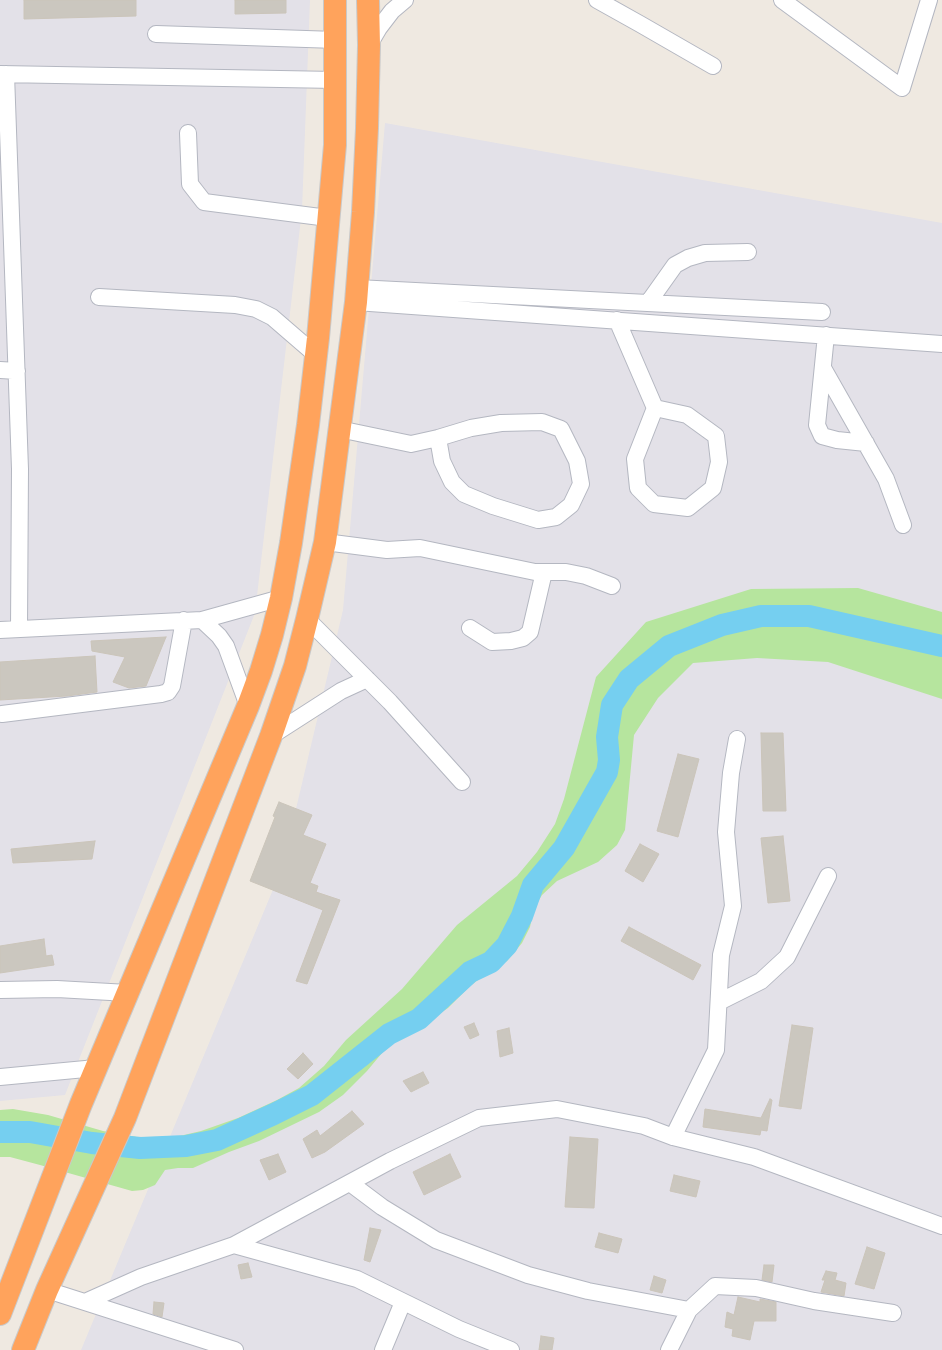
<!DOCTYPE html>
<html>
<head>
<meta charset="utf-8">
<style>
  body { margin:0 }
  canvas { display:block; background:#efe9e1 }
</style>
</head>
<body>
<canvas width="942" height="1350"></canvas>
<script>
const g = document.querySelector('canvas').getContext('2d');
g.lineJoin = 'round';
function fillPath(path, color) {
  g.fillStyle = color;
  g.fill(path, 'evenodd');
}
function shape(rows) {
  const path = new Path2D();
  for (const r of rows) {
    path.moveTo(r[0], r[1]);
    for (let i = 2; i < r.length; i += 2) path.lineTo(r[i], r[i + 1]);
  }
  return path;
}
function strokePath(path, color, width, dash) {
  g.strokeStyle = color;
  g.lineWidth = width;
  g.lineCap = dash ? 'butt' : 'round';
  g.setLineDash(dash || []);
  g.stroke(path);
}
const industrial = shape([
  [0,0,310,0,302,210,255,613,65,1095,0,1101],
  [385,123,942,223,942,1350,81,1350,282,868,343,610]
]);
const green = shape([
  [858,588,942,612,942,699,828,662,757,658,693,663,658,698,634,735,625,830,617,845,598,862,557,881,542,895,534,908,530,927,522,943,507,961,487,973,470,986,448,1008,424,1024,399,1038,382,1053,367,1071,343,1095,319,1112,259,1141,229,1152,193,1168,178,1168,165,1170,155,1185,143,1190,132,1191,40,1165,10,1157,0,1157,0,1110,13,1109,48,1115,103,1131,148,1139,171,1138,201,1131,238,1118,277,1100,299,1088,324,1066,346,1040,402,989,457,925,517,876,537,852,555,824,564,799,596,677,646,622,751,589]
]);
const river = shape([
  [0,1132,30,1132,92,1143,140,1148,186,1146,217,1140,274,1114,312,1095,389,1034,419,1019,470,972,491,962,507,945,522,916,533,885,564,848,607,772,609,760,607,737,612,705,629,679,669,646,722,625,761,616,809,616,942,646]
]);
const building = shape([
  [24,0,136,0,136,16,24,19,24,0],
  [235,0,286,0,286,13,235,14,235,0],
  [166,637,146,686,129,688,113,682,125,657,92,651,91,641,166,637],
  [95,656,97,692,67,696,0,700,0,662,95,656],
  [761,733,783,733,786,811,763,811,761,733],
  [678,754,699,759,678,837,657,831,678,754],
  [279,802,312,815,303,835,326,844,310,883,318,886,316,892,340,900,307,984,296,981,323,910,250,881,275,817,273,816,279,802],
  [783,836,790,901,768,903,761,838,783,836],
  [95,841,92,859,13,863,11,849,95,841],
  [640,844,659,854,643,882,625,871,640,844],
  [629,927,701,965,693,980,621,941,629,927],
  [44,939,46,956,52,955,54,965,0,973,0,946,44,939],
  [474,1023,479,1035,470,1039,464,1027,474,1023],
  [792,1025,813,1028,801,1109,779,1106,792,1025],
  [509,1028,513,1053,500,1057,497,1031,509,1028],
  [303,1053,313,1064,298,1079,287,1069,303,1053],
  [423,1072,429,1083,411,1092,403,1081,423,1072],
  [770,1099,772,1100,767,1131,761,1130,760,1135,703,1127,705,1109,761,1118,770,1099],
  [352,1111,364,1124,325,1152,312,1158,303,1139,317,1130,320,1136,352,1111],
  [570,1137,598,1139,594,1208,565,1207,570,1137],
  [278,1154,286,1172,269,1180,260,1160,278,1154],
  [450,1154,461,1177,424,1195,413,1172,450,1154],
  [674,1175,700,1181,696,1197,670,1191,674,1175],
  [370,1228,381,1230,370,1262,364,1260,370,1228],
  [599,1233,622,1239,618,1253,595,1247,599,1233],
  [867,1247,885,1253,874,1289,855,1284,867,1247],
  [248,1263,252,1277,241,1279,238,1265,248,1263],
  [764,1265,774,1265,772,1282,762,1280,764,1265],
  [826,1271,837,1273,835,1280,846,1283,844,1296,821,1292,825,1280,822,1280,826,1271],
  [654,1276,666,1280,662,1293,650,1290,654,1276],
  [738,1297,760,1302,760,1299,776,1302,776,1321,754,1321,750,1340,732,1336,733,1329,725,1327,727,1312,734,1315,738,1297],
  [154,1302,164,1303,162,1317,153,1314,154,1302],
  [541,1336,554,1338,552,1350,539,1350,541,1336]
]);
const minor = shape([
  [597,0,640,24,713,66],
  [782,0,902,88,929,0],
  [156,34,336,40],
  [369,45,379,28,392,11,405,0],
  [0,74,336,80],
  [6,74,20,469,19,629],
  [188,133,190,184,204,202,328,218],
  [357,288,822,312],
  [99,297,235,305,256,309,272,317,316,355],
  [356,302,942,344],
  [648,303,675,265,688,258,705,253,748,252],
  [617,320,655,408,687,415,716,436,719,462,713,488,688,508,654,504,638,488,635,459,655,408],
  [826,335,817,425,822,436,837,440,866,443],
  [823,368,886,479,903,525],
  [0,370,17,371],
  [339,429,411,444,438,438,471,428,501,423,542,422,561,429,577,461,581,484,571,505,556,517,538,520,493,506,464,494,452,482,442,461,438,438],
  [325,542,387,550,420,548,535,572,566,572,586,576,612,586],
  [307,619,390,702,462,782],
  [202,620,219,636,226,646,248,706],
  [470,628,492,642,511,641,523,638,530,632,544,572],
  [0,630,202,620,281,598],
  [2,714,161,694,168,692,172,686,184,620],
  [271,736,341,691,367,679],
  [0,990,57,989,128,993],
  [719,1002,761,981,787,957,828,876],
  [0,1077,96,1068],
  [673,1137,716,1050,721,955,733,906,726,832,731,773,737,739],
  [350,1183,382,1207,436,1240,528,1275,588,1291,689,1310],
  [234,1245,357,1279,459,1329,511,1350],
  [47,1290,235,1350],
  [85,1302,141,1277,234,1245,390,1161,479,1118,557,1109,644,1126,673,1137,754,1157,942,1226],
  [383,1350,403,1302],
  [669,1350,689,1310,715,1286,756,1288,814,1301,893,1313]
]);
const highway = shape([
  [0,1314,81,1104,248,706,261,671,272,635,281,598,291,543,308,425,318,338,335,145,335,0],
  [23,1350,47,1290,125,1118,271,736,295,666,307,619,325,542,356,302,363,212,367,128,369,45,368,0]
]);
fillPath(industrial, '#e3e1e8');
fillPath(green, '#b6e59e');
strokePath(river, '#75cff0', 22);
fillPath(building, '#cbc7bf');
strokePath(building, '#cbc5ba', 1);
strokePath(minor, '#b4b7c1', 18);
strokePath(highway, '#c9c9c9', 24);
strokePath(minor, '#fff', 16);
strokePath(highway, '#ffa35c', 22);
</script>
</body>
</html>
